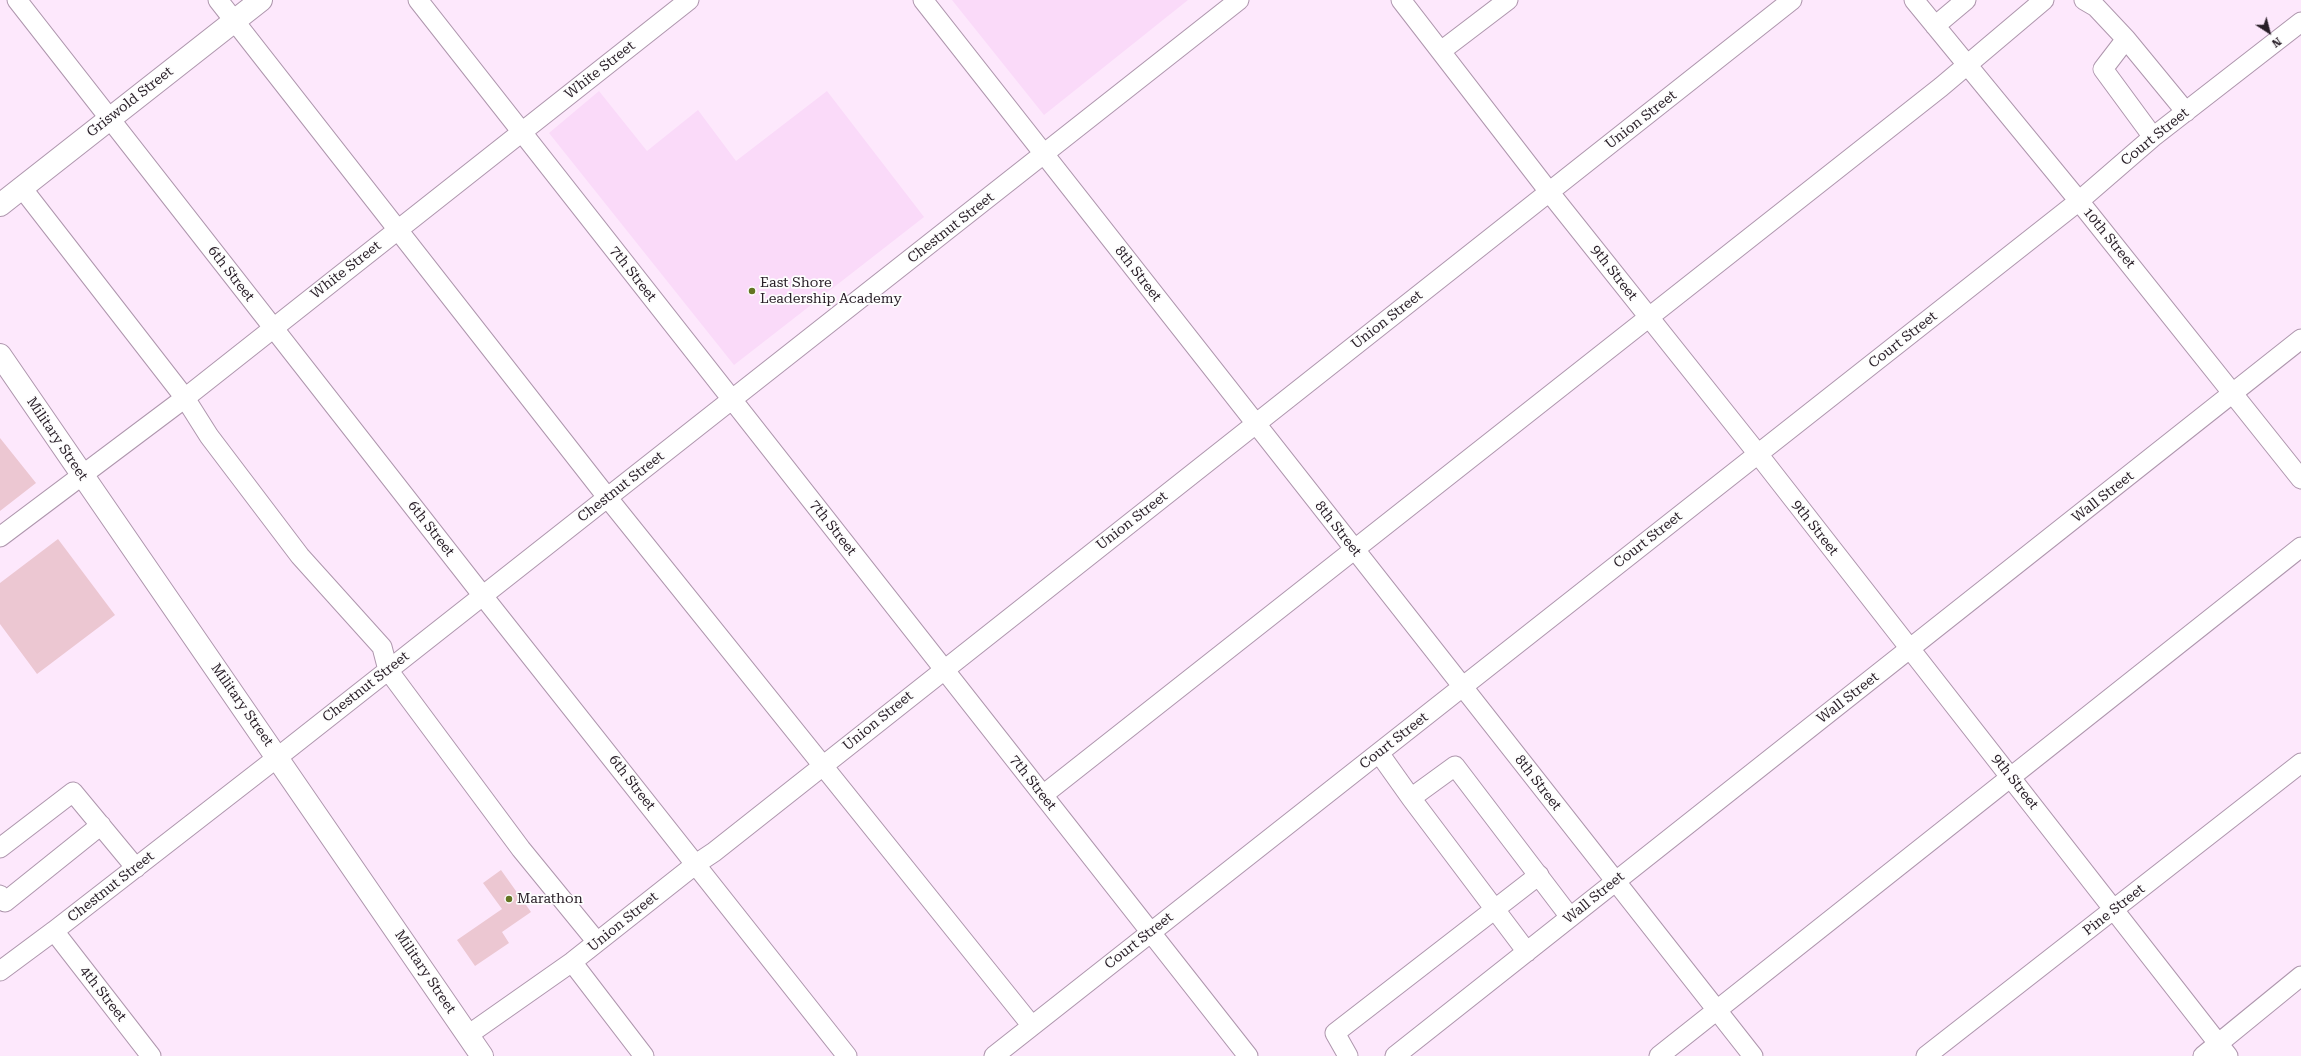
<!DOCTYPE html>
<html>
<head>
<meta charset="utf-8">
<style>
  body { margin:0 }
  #map { position:relative; width:2301px; height:1056px; overflow:hidden; background:#fde8fc; font-family:"Roboto Serif",serif }
  canvas { display:block }
  .north { position:absolute; left:2249px; top:12px; width:40px; height:40px; -webkit-text-stroke:3px #fdfdfd; paint-order:stroke; rotate:144deg; font-size:11px; font-weight:700; line-height:16px; text-align:center; color:#281e27 }
  .north::after { content:''; display:block; margin:auto; width:14px; height:18px; background:#281e27; clip-path:polygon(50% 0,100% 100%,50% 72%,0 100%) }
</style>
</head>
<body>
<div id="map">
<canvas width="2301" height="1056"></canvas>
<div class="north">N</div>
</div>
<script>
const g = document.querySelector('canvas').getContext('2d');
g.lineJoin = 'round';
function fillPath(path, color) {
  g.fillStyle = color;
  g.fill(path, 'evenodd');
}
function shape(rows) {
  const path = new Path2D();
  for (const r of rows) {
    path.moveTo(r[0], r[1]);
    for (let i = 2; i < r.length; i += 2) path.lineTo(r[i], r[i + 1]);
  }
  return path;
}
function strokePath(path, color, width, dash) {
  g.strokeStyle = color;
  g.lineWidth = width;
  g.lineCap = dash ? 'butt' : 'round';
  g.setLineDash(dash || []);
  g.stroke(path);
}
function write(font, color, halo, rows, align = 'center') {
  g.font = font + ' "Roboto Serif",serif';
  g.lineWidth = 3.5;
  g.setLineDash([]);
  g.textBaseline = 'middle';
  g.strokeStyle = halo;
  g.fillStyle = color;
  for (const [text, x, y, turn = 0] of rows) {
    g.save();
    g.translate(x, y);
    g.rotate((+turn || 0) * Math.PI / 180);
    g.textAlign = isNaN(turn) ? turn : align;
    if (halo) g.strokeText(text, 0, 0);
    g.fillText(text, 0, 0);
    g.restore();
  }
}
const built = shape([
  [952,0,1188,0,1044,115],
  [599,91,647,151,698,110,736,161,827,91,924,217,734,365,549,133]
]);
const building = shape([
  [0,438,36,483,0,511],
  [58,539,115,615,37,674,0,624,0,583],
  [501,870,531,912,502,932,509,943,475,966,457,940,502,909,483,883]
]);
const minor = shape([
  [17,0,483,596,847,1056],
  [218,0,607,497,1032,1026],
  [418,0,1248,1056],
  [923,0,1753,1056],
  [1401,0,1550,193,1758,454,2228,1056],
  [1914,0,2079,201,2301,479],
  [2084,0,2096,7,2126,39,2103,69,2153,137],
  [1935,26,1966,0],
  [2126,39,2186,112],
  [1441,51,1508,0],
  [22,188,185,398,209,436,300,556,382,647,388,670,521,849,597,942],
  [0,537,185,398,689,0],
  [1379,753,1411,798],
  [1043,795,1941,87,2044,0],
  [0,848,73,792,136,868],
  [0,895,5,902,101,825],
  [54,931,151,1056],
  [1527,952,1411,798,1455,766,1570,917],
  [572,962,644,1056],
  [0,971,54,931,278,757,1239,0],
  [468,1035,572,962,696,864,714,852,1792,0],
  [994,1056,2079,201,2153,137,2301,22],
  [1348,1056,1335,1033,1539,875],
  [1395,1056,2301,339],
  [1659,1056,2301,547],
  [1926,1056,2301,763],
  [2203,1056,2301,976]
]);
const major = shape([
  [0,205,261,0],
  [0,355,482,1056]
]);
const markers = [
  [752,291,4,"#637422"],
  [509,899,4,"#637422"]
];
const streetNames = [
  ["White Street",600,70,-38],
  ["Griswold Street",130,102,-38],
  ["Union Street",1641,120,-38],
  ["Court Street",2155,137,-39],
  ["Chestnut Street",951,228,-38],
  ["10th Street",2109,238,51],
  ["White Street",346,270,-38],
  ["9th Street",1614,273,52],
  ["6th Street",231,274,52],
  ["7th Street",633,274,52],
  ["8th Street",1138,274,52],
  ["Union Street",1387,320,-38],
  ["Court Street",1903,340,-38],
  ["Military Street",57,439,56],
  ["Chestnut Street",621,487,-38],
  ["Wall Street",2103,497,-38],
  ["Union Street",1132,521,-38],
  ["7th Street",833,528,52],
  ["9th Street",1815,528,52],
  ["6th Street",431,529,52],
  ["8th Street",1338,529,52],
  ["Court Street",1648,540,-38],
  ["Chestnut Street",366,687,-38],
  ["Wall Street",1848,698,-38],
  ["Military Street",242,705,55],
  ["Union Street",878,721,-39],
  ["Court Street",1394,741,-38],
  ["9th Street",2015,782,52],
  ["6th Street",632,783,52],
  ["7th Street",1033,783,52],
  ["8th Street",1538,783,52],
  ["Chestnut Street",111,887,-38],
  ["Wall Street",1594,898,-39],
  ["Pine Street",2114,910,-38],
  ["Union Street",623,922,-39],
  ["Court Street",1139,941,-38],
  ["Military Street",425,972,56],
  ["4th Street",103,994,52]
];
const poiNames = [
  ["East Shore",760,283],
  ["Leadership Academy",760,299],
  ["Marathon",517,899]
];
fillPath(built, '#fadaf9');
fillPath(building, '#ecc7d2');
strokePath(minor, '#ae96ad', 21);
strokePath(major, '#ae96ad', 24);
strokePath(minor, '#fff', 19);
strokePath(major, '#fff', 22);
for (const [x, y, r, color] of markers) {
  const dot = new Path2D();
  dot.arc(x, y, r, 0, 2 * Math.PI);
  g.fillStyle = color;
  g.fill(dot);
  strokePath(dot, '#fdfdfd', 1.5);
}
write('14px', '#281e27', '#fdfdfd', streetNames);
write('14px', '#281e27', '#fdfdfd', poiNames, 'left');
</script>
</body>
</html>
